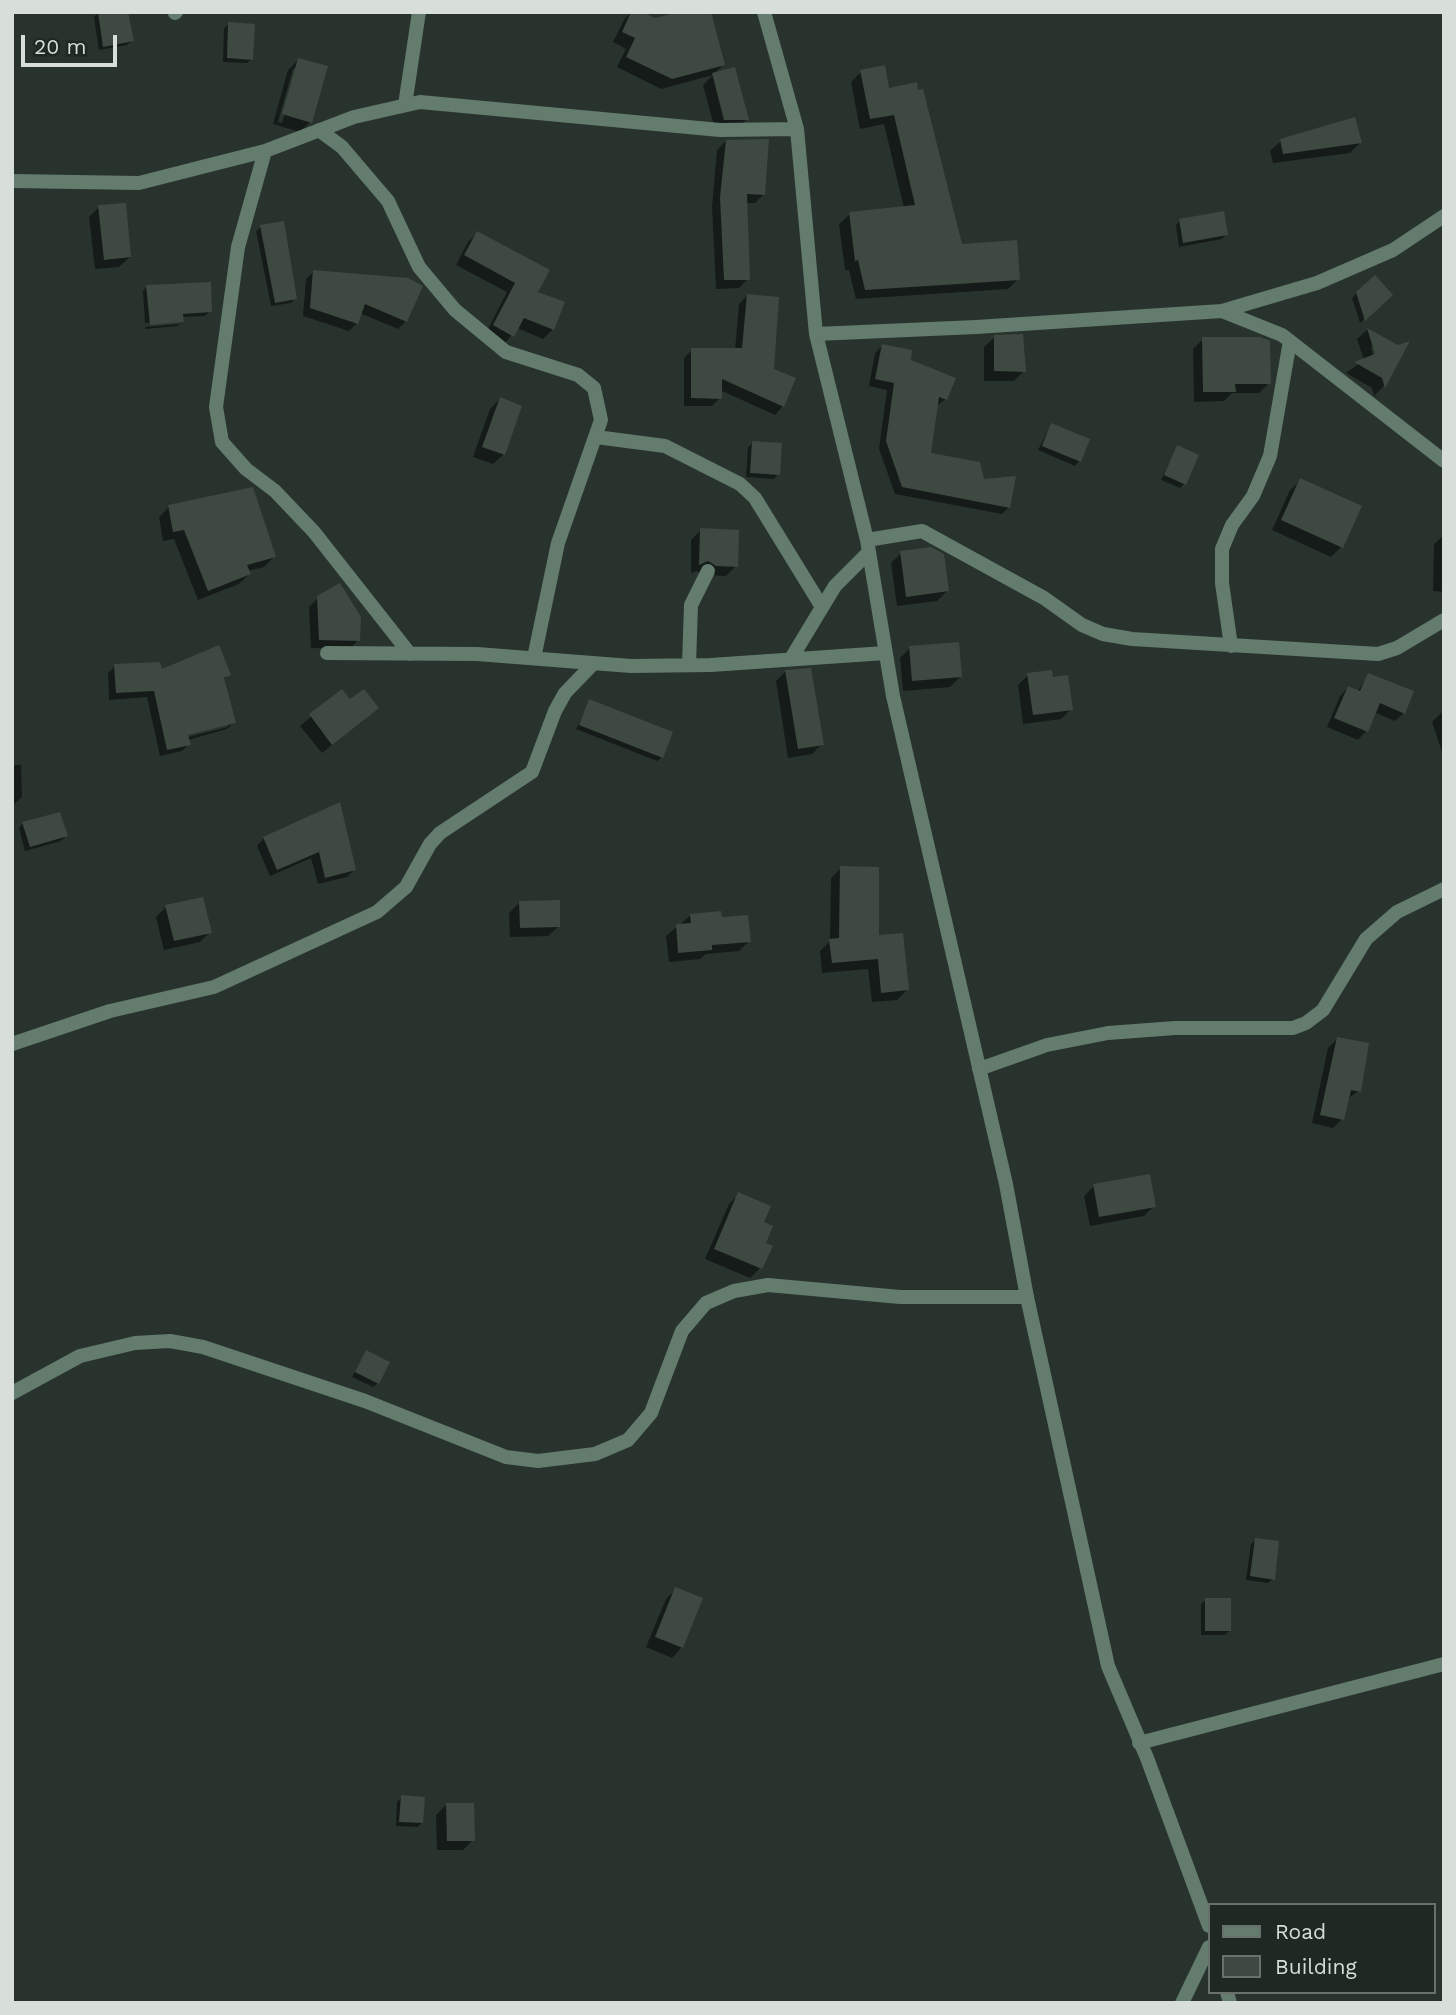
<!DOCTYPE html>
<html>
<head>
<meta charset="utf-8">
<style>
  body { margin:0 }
  #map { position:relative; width:1456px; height:2015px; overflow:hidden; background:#29332d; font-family:"Work Sans",sans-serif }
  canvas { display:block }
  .frame { position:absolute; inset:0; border:14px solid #d8deda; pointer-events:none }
  .legend { position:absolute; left:1208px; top:1903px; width:228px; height:91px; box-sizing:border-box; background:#1f2923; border:2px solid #69716c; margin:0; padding:9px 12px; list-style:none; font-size:21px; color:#d8deda }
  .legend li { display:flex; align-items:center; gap:14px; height:35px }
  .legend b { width:35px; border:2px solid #69716c }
  .scale { position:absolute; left:21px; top:35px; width:96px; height:32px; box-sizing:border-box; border:4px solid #d8deda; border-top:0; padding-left:9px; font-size:21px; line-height:24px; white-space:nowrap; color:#d8deda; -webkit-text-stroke:5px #1f2923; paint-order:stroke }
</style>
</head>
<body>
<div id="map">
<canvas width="1456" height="2015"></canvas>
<div class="frame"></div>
<ul class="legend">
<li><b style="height:9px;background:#637c6d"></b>Road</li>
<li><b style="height:19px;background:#3e4942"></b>Building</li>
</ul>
<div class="scale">20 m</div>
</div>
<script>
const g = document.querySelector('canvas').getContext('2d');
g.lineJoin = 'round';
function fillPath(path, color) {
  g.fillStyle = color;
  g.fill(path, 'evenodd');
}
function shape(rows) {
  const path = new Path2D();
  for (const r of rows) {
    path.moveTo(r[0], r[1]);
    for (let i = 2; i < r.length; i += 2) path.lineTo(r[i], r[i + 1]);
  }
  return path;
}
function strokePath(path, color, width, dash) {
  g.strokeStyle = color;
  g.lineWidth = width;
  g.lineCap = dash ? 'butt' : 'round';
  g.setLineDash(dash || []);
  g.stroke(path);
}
const shadow = shape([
  [631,12,723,65,713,75,747,119,737,129,715,130,703,85,713,75,661,89,617,67,626,49,613,42,624,20],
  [99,13,132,41,127,45,99,50,94,17],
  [228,24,252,59,247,63,223,62,224,29],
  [298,60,310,122,300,132,273,124,288,70],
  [293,69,297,69,282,123,278,122],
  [861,72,888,90,944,189,948,188,961,246,1018,279,1008,289,856,299,849,270,845,270,839,224,850,214,904,208,884,124,860,129,851,82],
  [726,141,764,194,755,203,745,203,748,279,739,288,716,289,712,207,717,150],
  [1281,141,1360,143,1350,153,1273,163,1270,151],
  [99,207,130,257,119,267,95,269,89,217],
  [1180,221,1226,235,1222,239,1179,247,1176,225],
  [261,227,295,298,291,303,271,306,256,231],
  [477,233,536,292,553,329,543,339,517,328,504,345,485,335,507,292,456,265,468,242],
  [314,271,406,321,398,329,360,313,357,323,349,331,303,316,306,279],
  [147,286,210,311,205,316,182,317,180,324,180,320,145,323,143,291],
  [1357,293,1390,295,1360,323,1352,298],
  [747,296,783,406,775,415,720,390,720,398,712,406,684,406,684,358,692,350,735,350,739,304],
  [179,324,178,326,145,329,145,327],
  [1367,330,1398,347,1406,344,1383,387,1374,396,1372,388,1346,373,1364,360,1357,339],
  [1371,347,1374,347,1379,362,1375,363],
  [995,337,1024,371,1014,381,984,381,984,347],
  [1203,339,1269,383,1259,393,1232,393,1224,401,1194,402,1193,349],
  [882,346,909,361,946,399,936,406,929,454,982,481,1009,507,1002,514,895,494,879,449,887,390,869,386,875,353],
  [500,399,504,454,493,464,473,457,490,409],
  [1051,425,1079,461,1075,466,1038,450],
  [752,443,778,474,774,479,746,477,748,448],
  [1177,447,1184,484,1180,488,1161,480],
  [1301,480,1341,547,1331,557,1272,530,1290,490],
  [169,507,274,557,264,567,248,571,249,574,239,584,198,600,174,539,163,541,159,517],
  [701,530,736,566,726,576,705,575,697,571,691,573,691,540],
  [1444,535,1444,592,1433,591,1434,544],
  [901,553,947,591,937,601,897,606,891,563],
  [318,598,358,640,350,649,311,648,309,607],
  [910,648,960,677,950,687,903,691,900,658],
  [115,666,229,675,223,680,234,722,227,729,188,740,189,744,182,751,160,756,147,697,109,700,108,673],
  [228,723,228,727,180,739,179,736],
  [786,671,822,744,812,754,788,758,776,681],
  [1028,675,1051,679,1071,709,1061,719,1023,724,1018,685],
  [1369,675,1404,713,1395,721,1374,712,1366,731,1358,740,1327,727,1340,696,1348,688,1357,692],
  [342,691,350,702,377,708,322,753,300,726],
  [590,701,662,757,657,761,576,729],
  [1442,712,1444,712,1444,758,1432,722],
  [12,765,21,765,22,797,12,806],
  [339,805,354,870,347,877,318,884,311,858,270,876,257,846,264,838],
  [23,823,66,836,61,841,25,851,19,828],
  [841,868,907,990,897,1000,872,1002,868,969,822,973,820,951,830,941,831,878],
  [520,902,559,926,548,936,510,937,509,913],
  [166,907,210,932,200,942,164,950,156,917],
  [691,915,720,919,749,941,739,951,706,954,700,959,669,962,666,936],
  [1337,1039,1359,1091,1347,1099,1342,1119,1333,1128,1312,1123,1328,1048],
  [1094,1186,1154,1206,1144,1216,1090,1226,1084,1196],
  [739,1194,762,1223,764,1244,761,1267,750,1278,705,1259,729,1204],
  [366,1352,378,1383,373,1387,352,1377],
  [1256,1540,1273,1579,1268,1583,1246,1580,1251,1544],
  [676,1589,701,1599,682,1647,672,1658,646,1647,666,1599],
  [1206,1600,1230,1630,1225,1635,1201,1635,1201,1604],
  [402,1797,422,1823,417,1827,396,1826,397,1802],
  [446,1805,473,1840,463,1850,437,1850,436,1815]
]);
const building = shape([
  [98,12,128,12,134,41,103,47],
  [631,12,642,12,655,18,680,12,711,12,725,65,672,79,626,57,635,38,622,32],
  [228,22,255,24,253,60,227,58],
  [298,58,328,66,312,123,282,114],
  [885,65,889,88,917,82,918,90,923,89,962,244,1017,240,1020,280,865,290,858,260,855,261,849,212,915,205,894,115,870,119,860,70],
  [735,67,749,120,724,120,712,73],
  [1355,117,1362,143,1283,154,1280,139],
  [769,139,765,195,747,194,750,280,724,280,720,197,726,140],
  [126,203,131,257,104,260,98,205],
  [1224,211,1228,235,1183,243,1179,219],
  [284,221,297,299,275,303,260,225],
  [477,231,550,270,538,292,565,302,554,330,524,318,514,337,493,325,515,283,464,255],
  [313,270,408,278,423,286,407,322,365,304,358,324,310,308],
  [1375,275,1393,295,1365,321,1356,292],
  [211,282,212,312,183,314,184,322,150,325,146,285],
  [747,294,779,297,774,369,796,378,784,407,722,379,722,399,691,398,691,348,742,348],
  [1367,328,1398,345,1410,341,1385,388,1382,378,1354,362,1375,354],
  [1023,334,1026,372,994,371,994,335],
  [1202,337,1260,337,1270,341,1271,384,1235,384,1236,392,1203,392],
  [882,344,912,350,911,360,956,378,947,400,939,397,931,453,980,462,984,479,1016,476,1010,508,902,487,886,441,894,383,875,379],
  [500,397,522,406,505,455,482,447],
  [1051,423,1090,439,1081,462,1042,446],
  [752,441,782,443,780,475,750,473],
  [1177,445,1199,455,1186,485,1164,475],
  [1300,478,1362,506,1343,548,1281,520],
  [253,487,276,557,247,565,251,574,208,591,184,530,173,532,168,505],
  [700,528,739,530,738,567,716,566,708,561,699,565],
  [931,547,944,554,949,591,906,597,900,551],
  [340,583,361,617,360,641,319,640,317,596],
  [959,642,962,677,912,681,909,646],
  [219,645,231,675,224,678,236,723,188,735,191,745,167,750,154,691,116,693,114,664,160,662,162,669],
  [811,668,824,745,798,749,785,670],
  [1052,670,1053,677,1068,675,1073,710,1033,715,1027,673],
  [1368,673,1414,691,1405,714,1380,703,1368,732,1334,718,1348,686,1360,691],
  [342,689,350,699,364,689,379,708,332,745,309,714],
  [589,699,673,732,663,758,579,725],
  [340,802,356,870,325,878,319,852,277,870,263,837],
  [60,812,68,836,30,847,22,822],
  [840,866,879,867,879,935,903,933,909,990,881,993,878,959,832,963,829,939,839,938],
  [203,897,212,933,174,941,165,905],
  [560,900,560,927,520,928,519,901],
  [721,911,722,917,748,915,751,942,712,945,712,950,678,953,676,924,691,923,690,914],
  [1337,1037,1369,1043,1361,1092,1351,1090,1344,1120,1320,1115],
  [1150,1174,1156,1207,1099,1217,1093,1184],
  [738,1192,771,1206,764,1222,773,1226,766,1243,773,1246,762,1269,714,1249],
  [366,1350,390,1362,379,1384,355,1372],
  [1255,1538,1279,1541,1275,1580,1250,1576],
  [675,1587,703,1598,683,1648,655,1637],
  [1205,1598,1231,1598,1231,1631,1205,1631],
  [401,1795,425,1797,423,1823,399,1822],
  [446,1803,474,1803,475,1841,447,1841]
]);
const minor = shape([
  [764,12,797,129,816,334,867,540,893,696,1006,1184,1027,1297,1108,1666,1147,1758,1209,1926],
  [175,13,176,12],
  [405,105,419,12],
  [319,130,342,147,388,201,419,267,455,310,506,352,578,375,594,388,601,420,558,543,534,658],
  [265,151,238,247,216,407,222,442,246,469,275,491,314,532,410,654],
  [12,181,139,183,265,151,354,117,420,102,720,130,797,129],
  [1222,311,1317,283,1393,250,1444,216],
  [816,334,976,327,1222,311,1282,335,1444,461],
  [596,437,665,446,740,484,755,498,822,607],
  [867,540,922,531,1044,598,1082,625,1103,634,1132,639,1378,654,1397,648,1444,620],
  [1231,646,1222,583,1222,549,1232,525,1253,496,1270,456,1290,341],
  [327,653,477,654,631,666,711,665,885,653],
  [792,657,835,586,869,552],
  [689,665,691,605,708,571],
  [12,1044,110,1011,214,987,377,912,406,887,430,844,440,833,532,772,555,711,565,693,592,665],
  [979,1069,1047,1045,1108,1033,1175,1028,1293,1028,1306,1023,1323,1010,1366,939,1397,912,1444,889],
  [12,1393,80,1356,135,1343,170,1341,203,1347,365,1401,506,1457,538,1461,595,1454,628,1440,651,1413,682,1331,706,1303,734,1291,768,1285,900,1297,1027,1297],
  [1139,1743,1444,1664],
  [1227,1992,1230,2003],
  [1182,2003,1209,1947]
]);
fillPath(shadow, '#0007');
fillPath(building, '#3e4942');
strokePath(minor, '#637c6d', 14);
</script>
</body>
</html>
